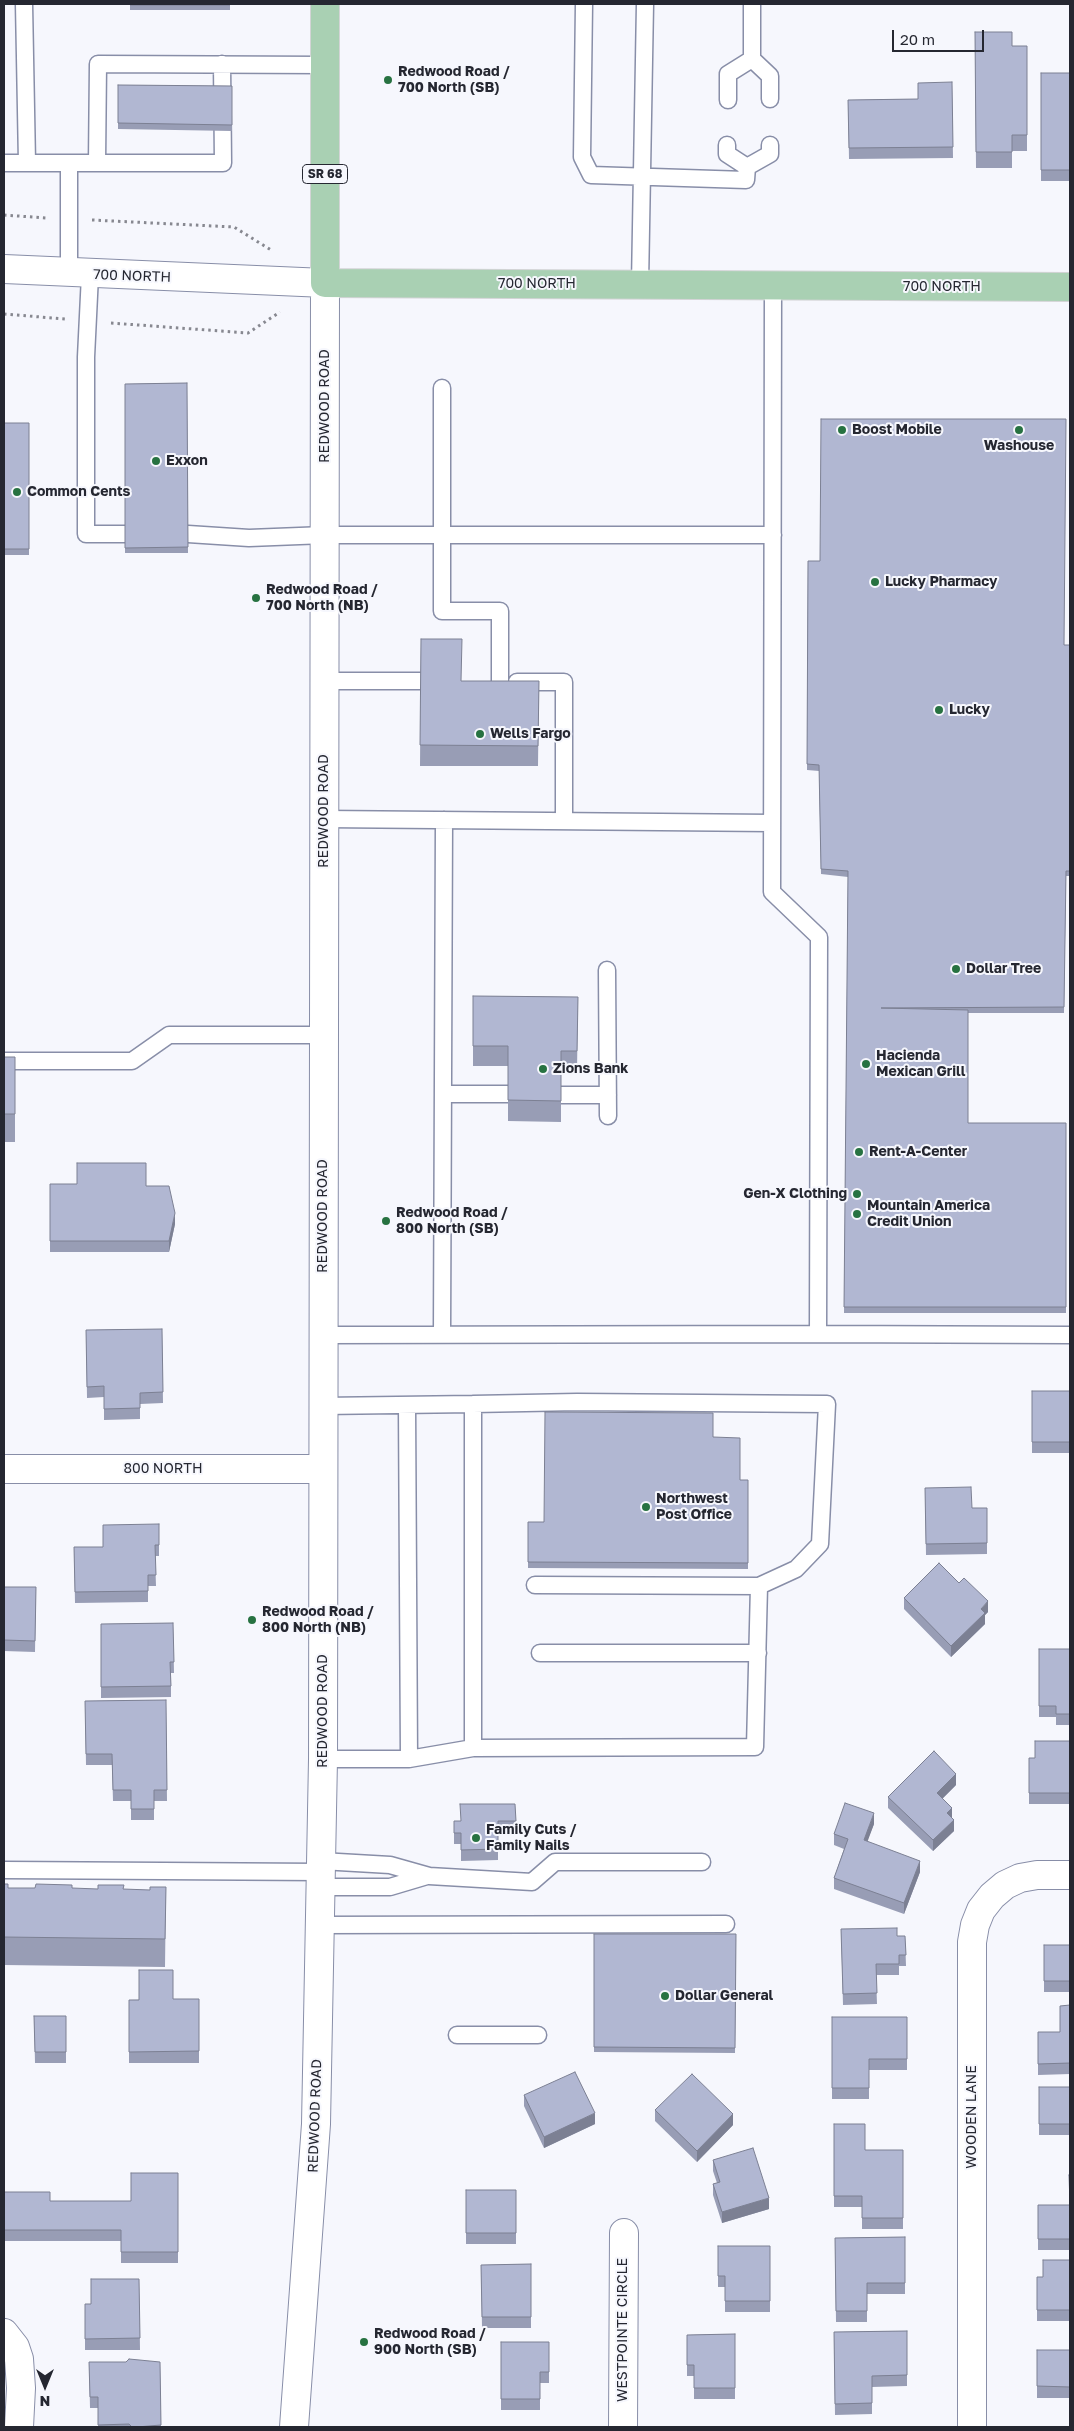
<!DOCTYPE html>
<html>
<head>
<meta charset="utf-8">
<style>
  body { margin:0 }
  #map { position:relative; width:1074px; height:2431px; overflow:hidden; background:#f6f7fd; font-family:"Golos Text",sans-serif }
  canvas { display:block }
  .frame { position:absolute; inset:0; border:5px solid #252731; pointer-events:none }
  .north { position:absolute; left:20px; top:2361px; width:50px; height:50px; -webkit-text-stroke:4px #f6f7fd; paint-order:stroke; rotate:180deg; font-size:14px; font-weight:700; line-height:20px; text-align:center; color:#252731 }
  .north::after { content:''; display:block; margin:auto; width:18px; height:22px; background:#252731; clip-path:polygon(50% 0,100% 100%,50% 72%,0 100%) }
  .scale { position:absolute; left:892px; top:30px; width:92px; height:22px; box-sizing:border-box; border:2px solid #252731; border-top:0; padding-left:6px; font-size:15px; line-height:18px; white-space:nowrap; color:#252731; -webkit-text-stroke:4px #f6f7fd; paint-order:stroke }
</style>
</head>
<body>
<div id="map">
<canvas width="1074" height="2431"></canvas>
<div class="frame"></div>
<div class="north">N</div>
<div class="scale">20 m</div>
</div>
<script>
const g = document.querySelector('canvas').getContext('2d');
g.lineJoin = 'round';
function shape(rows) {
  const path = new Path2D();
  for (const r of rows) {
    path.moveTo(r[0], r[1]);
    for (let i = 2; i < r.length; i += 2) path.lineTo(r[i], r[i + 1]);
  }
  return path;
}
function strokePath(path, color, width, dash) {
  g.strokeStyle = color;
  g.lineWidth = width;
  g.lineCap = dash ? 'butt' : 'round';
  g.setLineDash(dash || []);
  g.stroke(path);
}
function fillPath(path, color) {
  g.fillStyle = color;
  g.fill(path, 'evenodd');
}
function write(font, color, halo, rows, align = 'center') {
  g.font = font + ' "Golos Text",sans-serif';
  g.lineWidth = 4;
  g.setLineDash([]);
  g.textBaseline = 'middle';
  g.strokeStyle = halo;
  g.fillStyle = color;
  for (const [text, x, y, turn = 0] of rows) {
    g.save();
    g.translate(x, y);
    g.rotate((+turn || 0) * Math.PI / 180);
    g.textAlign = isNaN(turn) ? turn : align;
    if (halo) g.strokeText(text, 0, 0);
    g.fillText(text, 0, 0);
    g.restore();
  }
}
const path = shape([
  [4,215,46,218],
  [92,220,234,227,271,250],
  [4,314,65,319],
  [111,323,248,333,280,312]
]);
const service = shape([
  [24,4,27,163],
  [584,4,582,157,591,175,746,180,747,167],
  [752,4,752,59,770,76,770,99],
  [728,100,728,74,752,59],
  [727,145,727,154,747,167],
  [4,163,223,163,222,64],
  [69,163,69,273],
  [97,163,98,64,325,65],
  [747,167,770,154,770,145],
  [90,275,86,357,86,534,125,534],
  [640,284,645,4],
  [442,388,442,611,500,611,500,682],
  [188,534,249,538,325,535,773,535],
  [325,681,421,681],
  [517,682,564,682,564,821],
  [324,819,772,823],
  [607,970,608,1116],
  [4,1061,132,1061,169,1035,324,1035],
  [443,1094,508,1094],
  [561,1095,608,1095],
  [442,1334,444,820],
  [818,1334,1070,1335],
  [323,1335,818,1334,819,937,772,892,773,286],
  [473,1404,577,1402,827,1404,820,1544,796,1569,759,1586,535,1585],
  [407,1405,409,1759],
  [322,1406,473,1404,473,1748,409,1759,323,1759],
  [540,1653,758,1653],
  [473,1748,755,1747,759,1586],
  [321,1861,390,1865,429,1876,532,1882,555,1862,702,1862],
  [4,1870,321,1872],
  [320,1887,390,1887,427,1876],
  [320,1925,726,1924],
  [457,2035,538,2035]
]);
const minor = shape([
  [4,1469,323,1469],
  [4,2333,15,2347,19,2359,21,2388,19,2427],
  [623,2427,624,2233],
  [972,2427,972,1942,975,1925,981,1910,992,1896,1005,1885,1020,1878,1037,1875,1070,1875]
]);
const secondary = shape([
  [4,269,325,283,323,1759,316,2124,294,2427]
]);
const primary = shape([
  [325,4,325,283,1070,287]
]);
const wall = shape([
  [130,4,230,4,230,10,130,10],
  [975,32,1012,46,1027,46,1027,151,1012,151,1012,168,976,168],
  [1041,73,1070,73,1070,181,1041,181],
  [952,82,953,158,849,159,848,100,918,99],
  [118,85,232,86,232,131,118,129],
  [187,383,188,553,125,553,125,384],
  [4,423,29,423,29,555,4,555],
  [808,561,1064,645,1070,645,1070,876,1066,876,1064,1013,968,1013,968,1123,1066,1123,1066,1313,844,1313,848,877,821,874,819,771,807,770],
  [421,639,461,681,539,681,538,766,420,766],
  [473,996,578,997,577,1072,561,1072,561,1122,508,1121,508,1066,473,1066],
  [4,1057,15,1057,15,1142,4,1142],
  [50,1184,146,1186,175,1224,169,1252,50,1252],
  [162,1329,163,1403,140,1404,140,1419,104,1420,104,1397,87,1398,86,1330],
  [1032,1391,1070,1391,1070,1453,1032,1453],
  [713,1437,740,1480,748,1480,748,1569,528,1568,528,1522,544,1522],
  [925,1488,972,1508,987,1508,987,1554,926,1555],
  [159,1524,159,1556,155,1556,156,1586,148,1586,148,1602,75,1603,74,1547,103,1547],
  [4,1587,36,1587,35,1652,4,1651],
  [904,1598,988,1612,985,1615,985,1624,951,1657,904,1609],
  [173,1623,174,1673,171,1673,171,1697,101,1698,101,1624],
  [1039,1649,1070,1649,1070,1725,1056,1725,1056,1717,1039,1717],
  [166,1700,167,1801,154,1801,154,1820,131,1820,131,1801,113,1801,112,1765,86,1765,85,1701],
  [1070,1741,1070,1804,1029,1804,1029,1758,1035,1758],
  [956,1785,942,1799,952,1818,954,1831,933,1851,888,1808,888,1797],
  [515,1804,516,1832,498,1832,498,1860,461,1861,461,1844,454,1844,454,1821,461,1821],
  [874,1824,867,1841,920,1872,904,1914,834,1889,834,1878,844,1849,834,1845,834,1834],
  [4,1884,8,1888,150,1890,166,1887,165,1967,4,1965],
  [841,1929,897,1936,905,1936,906,1966,899,1966,899,1975,876,1975,877,2004,843,2005],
  [594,1934,736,1934,735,2053,594,2052],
  [1044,1945,1070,1945,1070,1992,1044,1992],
  [173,1999,199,1999,199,2063,129,2063,129,2000],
  [1070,2005,1070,2074,1038,2075,1038,2032,1060,2032],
  [34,2016,66,2016,66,2063,35,2063],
  [832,2017,907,2017,907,2070,869,2070,869,2099,832,2099],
  [1039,2087,1070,2087,1070,2135,1039,2135],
  [524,2095,595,2124,544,2148,524,2106],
  [655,2110,733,2125,697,2162,655,2121],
  [834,2124,865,2150,903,2150,903,2229,862,2229,862,2207,834,2207],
  [713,2160,769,2209,722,2223,713,2195,713,2184,717,2183,713,2171],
  [178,2173,178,2263,121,2263,121,2241,4,2241,4,2192,50,2201,131,2201],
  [1070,2175,1070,2250,1038,2250,1038,2205,1070,2205],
  [466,2190,516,2190,516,2244,466,2244],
  [905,2237,905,2294,867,2294,867,2322,836,2322,835,2238],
  [718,2246,770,2246,770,2312,725,2312,725,2287,718,2287],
  [1070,2260,1070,2321,1037,2321,1037,2277,1043,2277],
  [531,2264,531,2328,482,2328,481,2265],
  [139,2279,140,2350,85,2350,85,2304,91,2304],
  [907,2331,907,2386,872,2387,872,2414,835,2415,834,2332],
  [735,2334,735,2399,694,2399,694,2376,687,2376,687,2335],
  [501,2342,549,2342,549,2383,540,2383,540,2410,501,2410],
  [1037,2350,1070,2350,1070,2398,1037,2398],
  [89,2362,160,2362,161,2427,98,2427,98,2408,90,2408]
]);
const shadedWall = shape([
  [175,1213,175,1224,169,1252,169,1241],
  [988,1601,988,1612,985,1615,985,1624,951,1657,951,1646,981,1609],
  [956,1774,956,1785,937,1804,937,1793],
  [952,1808,952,1819,947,1813],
  [874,1813,874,1824,864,1851,864,1840],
  [954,1820,954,1831,933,1851,933,1840],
  [920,1861,920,1872,904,1914,904,1903],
  [595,2113,595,2124,544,2148,544,2137],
  [733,2114,733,2125,697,2162,697,2151],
  [769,2198,769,2209,722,2223,722,2212]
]);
const building = shape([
  [130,4,230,4,230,5,130,5,130,4],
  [975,32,1012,32,1012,46,1027,46,1027,135,1012,135,1012,152,976,152,975,32],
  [1041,73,1070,73,1070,170,1041,170,1041,73],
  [952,82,953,147,849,148,848,100,918,99,918,83,952,82],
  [118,85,232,86,232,125,118,123,118,85],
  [187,383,188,547,125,548,125,384,187,383],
  [821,419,1066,419,1064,645,1070,645,1070,871,1066,871,1064,1007,881,1008,968,1010,968,1123,1066,1123,1066,1307,844,1307,848,871,821,869,819,765,807,764,808,561,820,561,821,419],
  [4,423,29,423,29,549,4,549,4,423],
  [421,639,462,639,461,681,539,681,538,746,420,745,421,639],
  [473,996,578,997,577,1051,561,1051,561,1101,508,1100,508,1046,473,1046,473,996],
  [4,1057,15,1057,15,1114,4,1114,4,1057],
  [77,1163,146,1163,146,1186,169,1186,175,1213,169,1241,50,1241,50,1184,77,1184,77,1163],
  [162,1329,163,1392,140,1393,140,1408,104,1409,104,1386,87,1387,86,1330,162,1329],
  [1032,1391,1070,1391,1070,1442,1032,1442,1032,1391],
  [545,1412,713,1413,713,1437,740,1438,740,1480,748,1480,748,1563,528,1562,528,1522,544,1522,545,1412],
  [971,1487,972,1508,987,1508,987,1543,926,1544,925,1488,971,1487],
  [159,1524,159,1545,155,1545,156,1575,148,1575,148,1591,75,1592,74,1547,103,1547,103,1525,159,1524],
  [939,1563,959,1583,964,1578,988,1601,981,1609,985,1613,951,1646,904,1598,939,1563],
  [4,1587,36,1587,35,1641,4,1640,4,1587],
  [173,1623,174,1662,170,1662,171,1686,101,1687,101,1624,173,1623],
  [1039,1649,1070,1649,1070,1714,1056,1714,1056,1706,1039,1706,1039,1649],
  [166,1700,167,1790,154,1790,154,1809,131,1809,131,1790,113,1790,112,1754,86,1754,85,1701,166,1700],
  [1035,1741,1070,1741,1070,1793,1029,1793,1029,1758,1035,1758,1035,1741],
  [934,1751,956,1774,937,1793,952,1808,947,1813,954,1820,933,1840,888,1797,934,1751],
  [845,1803,874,1813,864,1840,920,1861,904,1903,834,1878,848,1839,834,1834,845,1803],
  [460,1804,515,1804,516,1821,498,1821,498,1849,461,1850,461,1833,454,1833,454,1821,461,1821,460,1804],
  [4,1884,8,1884,8,1888,35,1888,36,1884,72,1885,72,1888,98,1889,98,1885,124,1885,123,1889,150,1890,150,1887,166,1887,165,1939,4,1937,4,1884],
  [897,1928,897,1936,905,1936,906,1955,899,1955,899,1964,876,1964,877,1993,843,1994,841,1929,897,1928],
  [594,1934,736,1934,735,2048,594,2047,594,1934],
  [1044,1945,1070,1945,1070,1981,1044,1981,1044,1945],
  [139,1970,173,1970,173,1999,199,1999,199,2051,129,2052,129,2000,139,2000,139,1970],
  [1070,2005,1070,2063,1038,2064,1038,2032,1060,2032,1060,2006,1070,2005],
  [34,2016,66,2016,66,2052,35,2052,34,2016],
  [832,2017,907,2017,907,2059,869,2059,869,2088,832,2088,832,2017],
  [575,2072,595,2113,544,2137,524,2095,575,2072],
  [692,2074,733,2114,697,2151,655,2110,692,2074],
  [1039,2087,1070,2087,1070,2124,1039,2124,1039,2087],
  [834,2124,865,2124,865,2150,903,2150,903,2218,862,2218,862,2196,834,2196,834,2124],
  [753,2148,769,2198,722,2212,713,2184,720,2182,713,2160,753,2148],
  [131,2173,178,2173,178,2252,121,2252,121,2230,4,2230,4,2192,50,2192,50,2201,131,2201,131,2173],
  [1069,2175,1070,2175,1070,2239,1038,2239,1038,2205,1070,2205,1069,2175],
  [466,2190,516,2190,516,2233,466,2233,466,2190],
  [905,2237,905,2283,867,2283,867,2311,836,2311,835,2238,905,2237],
  [718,2246,770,2246,770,2301,725,2301,725,2276,718,2276,718,2246],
  [1043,2260,1070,2260,1070,2310,1037,2310,1037,2277,1043,2277,1043,2260],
  [531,2264,531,2317,482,2317,481,2265,531,2264],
  [91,2279,139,2279,140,2338,85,2339,85,2304,91,2304,91,2279],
  [907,2331,907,2375,872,2376,872,2403,835,2404,834,2332,907,2331],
  [735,2334,735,2388,694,2388,694,2365,687,2365,687,2335,735,2334],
  [501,2342,549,2342,549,2372,540,2372,540,2399,501,2399,501,2342],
  [1037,2350,1070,2350,1070,2387,1037,2386,1037,2350],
  [129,2359,160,2362,161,2425,137,2427,132,2427,129,2424,98,2425,98,2397,90,2397,89,2362,126,2362,129,2359]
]);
const markers = [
  [388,80,5,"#277241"],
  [842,430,5,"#277241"],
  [1019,430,5,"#277241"],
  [156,461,5,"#277241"],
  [17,492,5,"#277241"],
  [875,582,5,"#277241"],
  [256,598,5,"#277241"],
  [939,710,5,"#277241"],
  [480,734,5,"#277241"],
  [956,969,5,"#277241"],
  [866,1064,5,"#277241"],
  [543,1069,5,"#277241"],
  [859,1152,5,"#277241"],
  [857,1194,5,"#277241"],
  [857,1214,5,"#277241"],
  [386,1221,5,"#277241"],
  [646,1507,5,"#277241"],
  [252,1620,5,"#277241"],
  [476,1838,5,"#277241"],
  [665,1996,5,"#277241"],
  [364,2342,5,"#277241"]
];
const shields = [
  [325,174,45]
];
const shieldNames = [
  ["SR 68",325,174]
];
const poiNames = [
  ["Redwood Road /",398,72],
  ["700 North (SB)",398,88],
  ["Boost Mobile",852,430],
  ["Washouse",1019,446,"center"],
  ["Exxon",166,461],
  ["Common Cents",27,492],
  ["Lucky Pharmacy",885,582],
  ["Redwood Road /",266,590],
  ["700 North (NB)",266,606],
  ["Lucky",949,710],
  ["Wells Fargo",490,734],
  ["Dollar Tree",966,969],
  ["Hacienda",876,1056],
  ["Mexican Grill",876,1072],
  ["Zions Bank",553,1069],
  ["Rent-A-Center",869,1152],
  ["Gen-X Clothing",847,1194,"right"],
  ["Mountain America",867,1206],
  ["Credit Union",867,1222],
  ["Redwood Road /",396,1213],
  ["800 North (SB)",396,1229],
  ["Northwest",656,1499],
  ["Post Office",656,1515],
  ["Redwood Road /",262,1612],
  ["800 North (NB)",262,1628],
  ["Family Cuts /",486,1830],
  ["Family Nails",486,1846],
  ["Dollar General",675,1996],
  ["Redwood Road /",374,2334],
  ["900 North (SB)",374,2350]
];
const streetNames = [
  ["700 NORTH",132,276,2],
  ["700 NORTH",537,284],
  ["700 NORTH",942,287],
  ["REDWOOD ROAD",325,406,-90],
  ["REDWOOD ROAD",324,811,-90],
  ["REDWOOD ROAD",323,1216,-90],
  ["800 NORTH",163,1469],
  ["REDWOOD ROAD",323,1711,-90],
  ["REDWOOD ROAD",315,2116,-88],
  ["WOODEN LANE",972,2117,-90],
  ["WESTPOINTE CIRCLE",623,2330,-90]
];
strokePath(service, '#888ea8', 19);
strokePath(minor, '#888ea8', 30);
strokePath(secondary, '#888ea8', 30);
strokePath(primary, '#d3d4d6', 30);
strokePath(path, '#878890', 3, [2.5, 4]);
strokePath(service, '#fff', 16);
strokePath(minor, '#fff', 28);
strokePath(secondary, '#fff', 28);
strokePath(primary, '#a9d0b3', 28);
fillPath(wall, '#989db5');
fillPath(shadedWall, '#7c8093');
fillPath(building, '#b1b7d2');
strokePath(building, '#7c8093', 1);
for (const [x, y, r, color] of markers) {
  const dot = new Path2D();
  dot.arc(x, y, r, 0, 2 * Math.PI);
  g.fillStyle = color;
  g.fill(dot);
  strokePath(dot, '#f6f7fd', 2);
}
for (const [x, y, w] of shields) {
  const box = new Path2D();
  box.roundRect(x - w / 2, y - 9.5, w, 19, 4);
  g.fillStyle = '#f6f7fd';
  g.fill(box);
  strokePath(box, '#252731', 1);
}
write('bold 12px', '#252731', null, shieldNames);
write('bold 14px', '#252731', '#f6f7fd', poiNames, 'left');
write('14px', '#252731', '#f6f7fd', streetNames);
</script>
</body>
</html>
